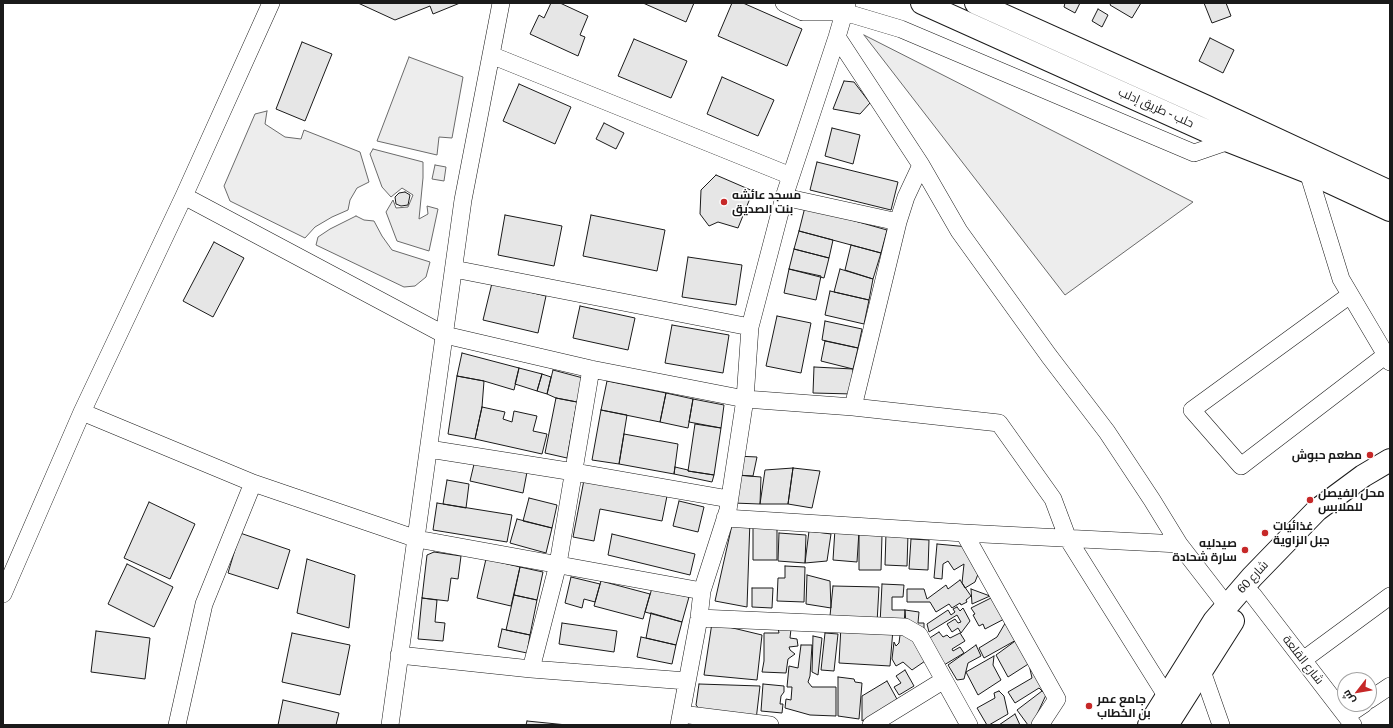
<!DOCTYPE html>
<html>
<head>
<meta charset="utf-8">
<style>
  body { margin:0 }
  #map { position:relative; width:1393px; height:728px; overflow:hidden; background:#fff; font-family:Literata,Cairo,serif }
  canvas { display:block }
  .frame { position:absolute; inset:0; border:4px solid #1a1a1a; pointer-events:none }
  .north { position:absolute; left:1337px; top:672px; width:40px; height:40px; box-sizing:border-box; background:#fff; border:1px solid #a3a3a3; border-radius:50%; rotate:239deg; font-size:11px; font-weight:700; line-height:16px; text-align:center; color:#1a1a1a }
  .north::after { content:''; display:block; margin:auto; width:14px; height:18px; background:#c62828; clip-path:polygon(50% 0,100% 100%,50% 72%,0 100%) }
</style>
</head>
<body>
<div id="map">
<canvas width="1393" height="728"></canvas>
<div class="frame"></div>
<div class="north">ش</div>
</div>
<script>
const g = document.querySelector('canvas').getContext('2d');
g.lineJoin = 'round';
function fillPath(path, color) {
  g.fillStyle = color;
  g.fill(path, 'evenodd');
}
function shape(rows) {
  const path = new Path2D();
  for (const r of rows) {
    path.moveTo(r[0], r[1]);
    for (let i = 2; i < r.length; i += 2) path.lineTo(r[i], r[i + 1]);
  }
  return path;
}
function strokePath(path, color, width, dash) {
  g.strokeStyle = color;
  g.lineWidth = width;
  g.lineCap = dash ? 'butt' : 'round';
  g.setLineDash(dash || []);
  g.stroke(path);
}
function write(font, color, halo, rows, align = 'center') {
  g.font = font + ' Literata,Cairo,serif';
  g.lineWidth = 3;
  g.setLineDash([]);
  g.textBaseline = 'middle';
  g.strokeStyle = halo;
  g.fillStyle = color;
  for (const [text, x, y, turn = 0] of rows) {
    g.save();
    g.translate(x, y);
    g.rotate((+turn || 0) * Math.PI / 180);
    g.textAlign = isNaN(turn) ? turn : align;
    if (halo) g.strokeText(text, 0, 0);
    g.fillText(text, 0, 0);
    g.restore();
  }
}
const built = shape([
  [864,35,1193,202,1065,295,864,35],
  [409,57,463,77,452,138,439,137,437,155,377,141,409,57],
  [267,111,265,124,285,137,301,139,304,130,360,152,369,182,357,188,350,200,348,210,332,217,315,227,305,238,230,201,224,186,255,114,267,111],
  [373,149,423,162,423,178,419,219,428,214,427,206,438,209,429,251,397,241,386,212,393,200,396,208,408,207,413,195,402,188,391,197,382,187,370,154,373,149],
  [435,165,446,167,444,181,432,179,435,165],
  [356,216,364,220,374,221,382,236,392,250,430,262,426,277,415,286,404,287,316,245,318,237,330,229,356,216]
]);
const building = shape([
  [358,3,460,3,433,14,430,6,395,20,358,3],
  [551,3,560,3,588,16,580,35,585,37,578,56,530,34,539,15,544,18,551,3],
  [643,3,694,3,686,22,643,3],
  [732,3,743,3,802,29,787,66,718,36,732,3],
  [1065,3,1080,3,1075,13,1064,7,1065,3],
  [1111,3,1141,3,1132,18,1110,5,1111,3],
  [1204,3,1226,3,1231,16,1212,23,1204,3],
  [1098,9,1108,15,1102,27,1092,21,1098,9],
  [1210,38,1234,50,1223,73,1199,61,1210,38],
  [634,39,687,61,671,98,618,76,634,39],
  [302,42,332,54,305,121,276,109,302,42],
  [722,77,774,100,758,136,707,114,722,77],
  [844,81,854,82,870,103,860,114,833,109,844,81],
  [519,84,571,107,555,144,503,121,519,84],
  [604,123,624,133,616,149,596,139,604,123],
  [832,128,860,135,853,164,825,156,832,128],
  [817,162,898,182,891,210,810,190,817,162],
  [716,175,753,191,738,228,718,222,709,226,700,214,701,190,716,175],
  [405,192,410,195,408,205,401,206,396,204,395,197,399,193,405,192],
  [805,207,887,230,881,253,799,231,805,207],
  [505,215,562,226,554,266,498,255,505,215],
  [591,215,665,230,657,271,583,256,591,215],
  [799,231,833,240,829,258,794,249,799,231],
  [214,242,244,258,213,317,183,301,214,242],
  [851,245,881,253,873,279,845,270,851,245],
  [794,249,829,258,824,278,789,269,794,249],
  [688,257,742,265,736,305,682,297,688,257],
  [789,269,821,276,816,300,784,293,789,269],
  [840,269,873,279,869,300,834,292,840,269],
  [492,283,546,296,538,333,483,320,492,283],
  [830,291,869,300,864,324,825,315,830,291],
  [580,306,635,318,628,350,573,338,580,306],
  [777,316,811,323,801,373,766,366,777,316],
  [825,321,862,329,858,348,822,340,825,321],
  [672,325,729,335,723,373,665,363,672,325],
  [825,341,858,348,853,369,821,361,825,341],
  [462,353,519,368,514,390,484,381,457,376,462,353],
  [814,367,853,369,853,394,813,393,814,367],
  [519,368,542,374,537,391,515,384,519,368],
  [553,370,583,378,577,402,556,398,547,394,553,370],
  [542,374,551,377,547,394,537,391,542,374],
  [457,376,484,381,482,407,475,439,448,434,457,376],
  [607,381,666,393,660,422,601,410,607,381],
  [666,393,693,399,688,428,660,422,666,393],
  [556,398,577,402,567,458,545,453,556,398],
  [693,399,724,405,721,428,689,422,693,399],
  [482,407,505,412,503,419,512,422,514,411,537,416,533,431,547,434,542,454,475,439,482,407],
  [601,410,627,415,619,464,592,460,601,410],
  [695,424,721,428,714,475,688,471,695,424],
  [624,434,678,444,674,474,619,464,624,434],
  [736,456,757,457,753,476,736,475,736,456],
  [475,460,527,472,523,493,470,481,475,460],
  [675,467,688,470,688,471,714,475,712,482,674,474,675,467],
  [793,468,788,504,760,504,765,470,793,468],
  [793,468,820,471,812,508,788,504,793,468],
  [736,475,761,477,760,504,733,503,736,475],
  [447,480,469,484,466,508,443,504,447,480],
  [584,480,667,496,662,521,600,509,594,541,573,537,584,480],
  [529,498,557,505,552,528,523,521,529,498],
  [679,501,704,507,698,532,673,526,679,501],
  [149,502,195,524,170,579,124,558,149,502],
  [437,503,512,515,507,542,433,530,437,503],
  [517,519,552,528,546,553,510,543,517,519],
  [750,520,747,607,715,601,732,525,750,520],
  [753,526,777,527,777,560,753,560,753,526],
  [835,529,859,531,857,562,833,560,835,529],
  [809,531,831,534,827,561,805,563,809,531],
  [859,531,882,535,881,570,859,570,859,531],
  [240,533,290,550,278,589,228,573,240,533],
  [779,533,806,535,805,563,778,561,779,533],
  [886,533,908,534,907,566,885,565,886,533],
  [612,534,695,554,690,575,608,555,612,534],
  [911,539,929,540,928,570,909,569,911,539],
  [937,544,969,547,980,569,975,582,965,588,962,583,964,564,954,570,948,561,943,564,942,579,934,578,937,544],
  [434,552,461,556,458,579,451,578,448,601,422,598,427,555,434,552],
  [307,559,355,575,349,628,297,613,307,559],
  [486,559,520,567,511,606,477,598,486,559],
  [127,564,173,587,154,627,108,604,127,564],
  [785,566,805,567,804,602,777,601,778,578,785,578,785,566],
  [520,567,543,572,537,600,514,595,520,567],
  [807,575,830,581,831,608,806,604,807,575],
  [571,577,600,584,595,602,584,599,582,608,565,603,571,577],
  [960,580,971,596,966,600,967,602,961,605,960,603,952,608,949,604,936,612,930,602,907,602,907,589,924,589,927,599,946,585,948,589,960,580],
  [601,581,650,594,643,619,594,606,601,581],
  [882,584,904,585,903,597,892,597,892,610,905,610,904,625,880,624,882,584],
  [833,586,879,587,877,623,830,616,833,586],
  [652,588,689,597,682,622,645,612,652,588],
  [752,588,773,588,772,608,752,607,752,588],
  [971,589,990,596,972,604,971,589],
  [514,595,537,600,530,635,506,630,514,595],
  [997,595,1008,617,985,629,983,624,979,626,973,615,975,614,971,608,997,595],
  [422,598,437,600,435,622,445,623,443,641,418,639,422,598],
  [957,607,960,611,963,608,970,621,961,633,958,628,952,632,947,624,955,619,958,623,961,622,957,615,929,632,927,624,948,610,951,615,955,612,953,609,957,607],
  [905,610,919,612,918,623,924,623,924,628,906,624,905,610],
  [651,613,682,622,676,645,646,638,651,613],
  [1007,620,1018,639,984,658,979,648,997,637,1007,620],
  [562,623,617,631,614,652,559,644,562,623],
  [712,623,762,635,757,680,704,675,712,623],
  [841,626,893,629,890,666,839,663,841,626],
  [778,628,791,629,790,638,797,639,798,646,789,647,790,650,795,654,788,659,786,673,762,672,764,661,764,633,779,633,778,628],
  [502,629,530,635,527,653,498,647,502,629],
  [96,631,150,638,145,679,91,672,96,631],
  [939,632,943,637,947,635,950,638,960,633,965,641,952,649,953,651,960,647,964,653,944,665,928,639,939,632],
  [292,633,350,645,340,695,282,682,292,633],
  [825,633,838,634,834,671,821,670,825,633],
  [900,635,916,636,928,659,912,670,903,662,896,666,892,659,894,642,896,646,899,643,900,635],
  [813,636,822,638,818,675,812,672,813,636],
  [641,637,676,645,672,664,637,657,641,637],
  [1018,639,1033,661,1008,677,996,655,1018,639],
  [801,645,812,645,810,676,808,682,812,687,836,687,836,716,810,715,785,708,786,699,791,700,792,687,787,687,789,666,798,668,801,645],
  [976,645,981,656,968,663,964,679,957,680,948,665,976,645],
  [994,656,993,665,1001,680,978,695,966,672,994,656],
  [1030,669,1049,687,1042,691,1039,688,1015,703,1008,692,1032,678,1030,669],
  [905,670,914,686,899,695,894,687,901,683,896,676,905,670],
  [838,677,854,679,855,682,862,683,859,719,838,716,838,677],
  [887,681,898,701,862,721,862,696,887,681],
  [699,684,760,686,756,720,704,715,696,705,699,684],
  [763,684,784,686,784,692,781,696,780,704,783,704,782,713,761,711,763,684],
  [999,691,1004,696,1008,714,989,725,987,725,977,708,995,698,994,693,999,691],
  [1042,691,1046,695,1032,725,1028,725,1017,710,1042,691],
  [283,700,339,713,336,725,278,725,283,700],
  [1015,714,1020,725,999,725,1015,714],
  [527,721,567,725,526,725,527,721]
]);
const minor = shape([
  [784,3,803,12,844,12,901,29,1194,153,1229,141],
  [837,37,921,165,959,231,1049,356,1107,432,1152,500,1179,544,1227,606],
  [491,55,791,176],
  [1308,172,1341,279,1390,362],
  [184,196,445,335,591,369,745,399,853,407,999,423,1053,499,1068,539,1167,697],
  [784,197,898,222],
  [454,269,750,327],
  [1350,295,1192,410,1241,466,1386,355],
  [853,407,898,222,906,197,921,165],
  [82,412,253,483],
  [429,449,574,472,729,499],
  [725,518,964,533,1179,544],
  [964,533,1057,699,1040,725],
  [3,594,82,412,184,196,271,3],
  [1253,595,1353,725],
  [699,618,905,627,919,635,969,725],
  [399,655,531,669,687,681],
  [1303,660,1390,596],
  [531,669,558,564,591,369],
  [1202,671,1221,725],
  [1369,700,1390,686],
  [681,714,770,725],
  [1346,716,1364,704],
  [177,725,204,604,253,483,417,539,702,591],
  [390,725,463,200,501,3],
  [679,725,699,618,702,591,728,510,745,399,750,327,784,197,837,37,847,3],
  [871,725,944,680]
]);
const major = shape([
  [922,3,1229,141,1308,172,1390,210],
  [976,3,1205,106,1390,192],
  [1149,725,1214,621,1252,577,1317,510,1363,476,1390,460],
  [1167,725,1233,621]
]);
const markers = [
  [724,202,4,"#c62828"],
  [1370,455,4,"#c62828"],
  [1310,500,4,"#c62828"],
  [1265,533,4,"#c62828"],
  [1245,550,4,"#c62828"],
  [1089,706,4,"#c62828"]
];
const streetNames = [
  ["حلب - طريق إدلب",1156,108,24],
  ["شارع 60",1253,577,-47],
  ["شارع القلعة",1303,660,52]
];
const poiNames = [
  ["مسجد عائشه",732,195],
  ["بنت الصديق",732,209],
  ["مطعم حبوش",1362,455,"right"],
  ["محل الفيصل",1318,493],
  ["للملابس",1318,507],
  ["غذائيات",1273,526],
  ["جبل الزاوية",1273,540],
  ["صيدليه",1237,543,"right"],
  ["سارة شحادة",1237,557,"right"],
  ["جامع عمر",1097,699],
  ["بن الخطاب",1097,713]
];
fillPath(built, '#ededed');
strokePath(built, '#6a6a6a', 1);
fillPath(building, '#e6e6e6');
strokePath(building, '#1a1a1a', 1);
strokePath(minor, '#1a1a1a', 18);
strokePath(major, '#1a1a1a', 24);
strokePath(minor, '#fff', 17);
strokePath(major, '#fff', 22);
for (const [x, y, r, color] of markers) {
  const dot = new Path2D();
  dot.arc(x, y, r, 0, 2 * Math.PI);
  g.fillStyle = color;
  g.fill(dot);
  strokePath(dot, '#fff', 1.5);
}
write('12px', '#1a1a1a', '#fff', streetNames);
write('bold 12px', '#1a1a1a', '#fff', poiNames, 'left');
</script>
</body>
</html>
